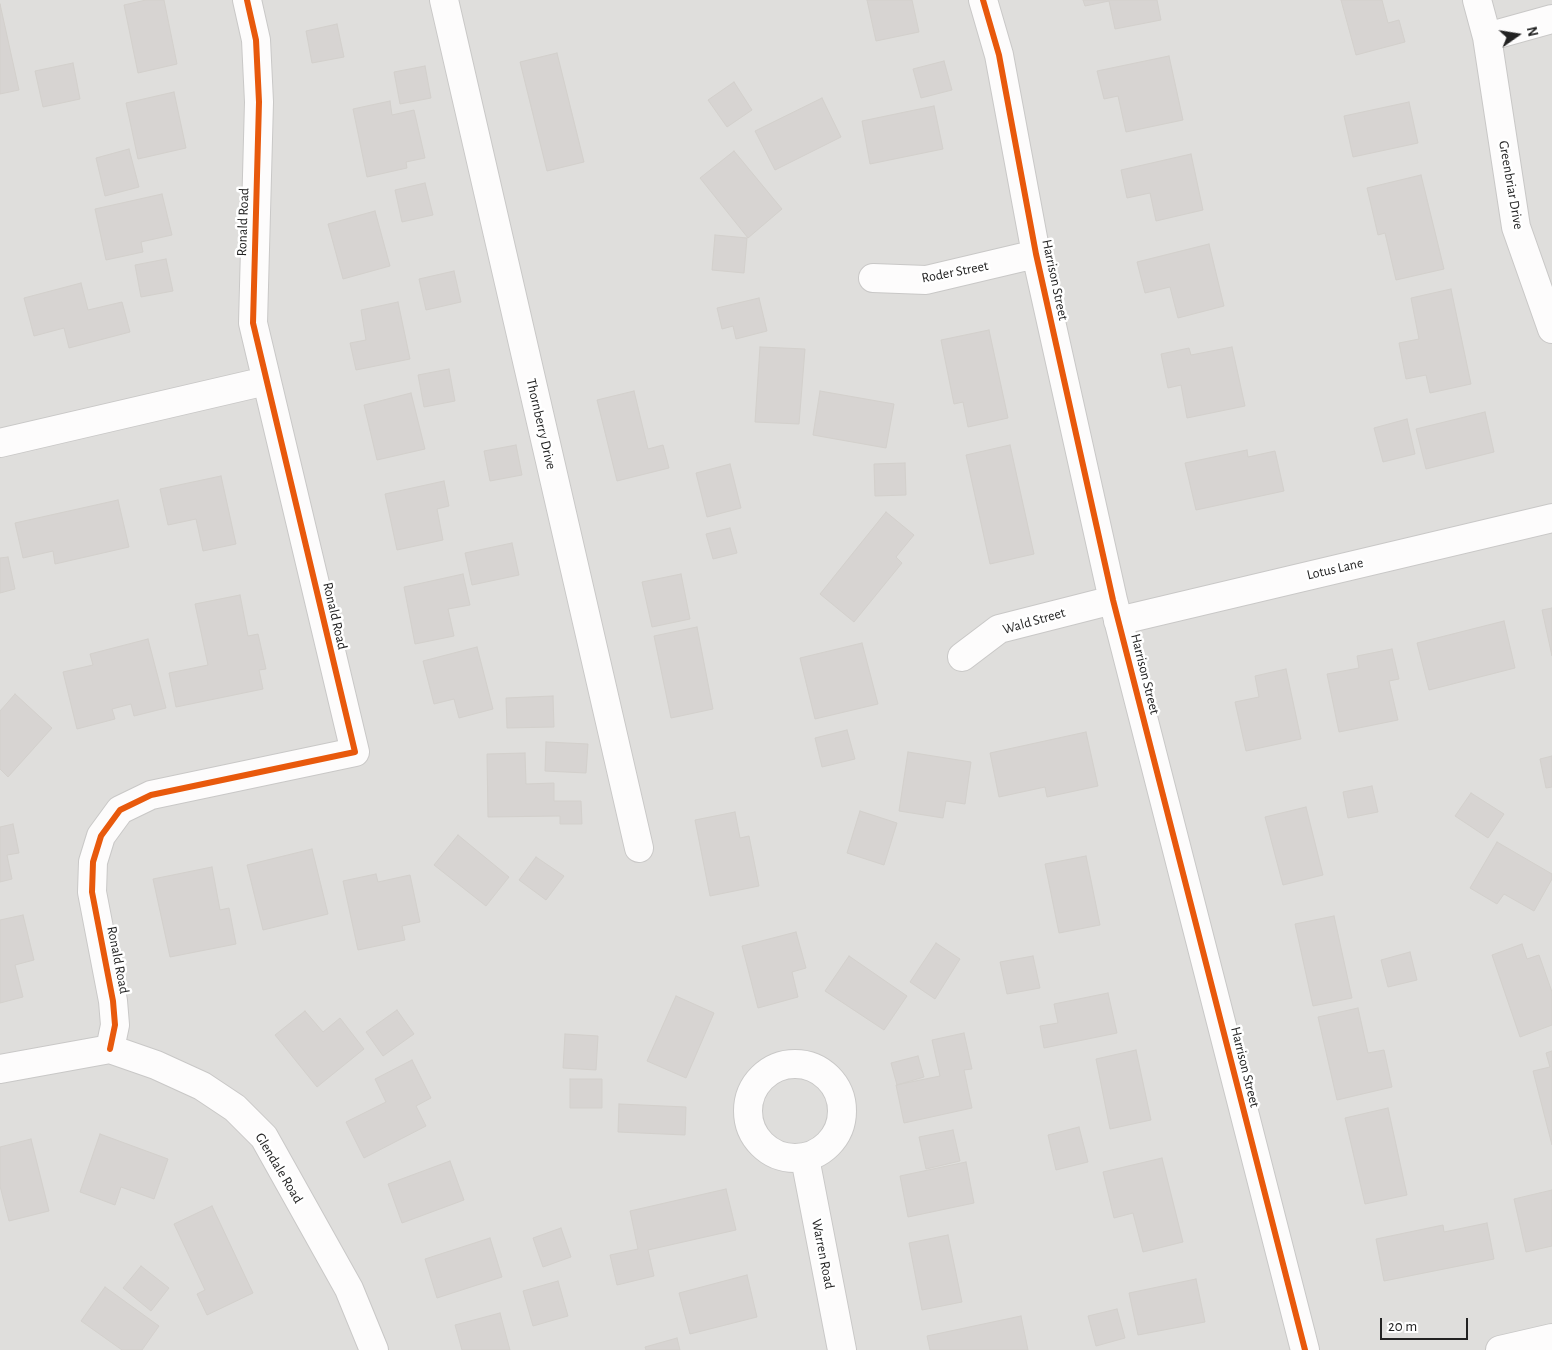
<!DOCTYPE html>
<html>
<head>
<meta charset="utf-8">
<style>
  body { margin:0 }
  #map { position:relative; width:1552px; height:1350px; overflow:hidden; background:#f0eeeb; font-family:"Alegreya Sans",sans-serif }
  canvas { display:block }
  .north { position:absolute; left:1492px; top:10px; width:50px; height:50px; -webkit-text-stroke:4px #fff; paint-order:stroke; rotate:77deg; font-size:14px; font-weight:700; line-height:20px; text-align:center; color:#222 }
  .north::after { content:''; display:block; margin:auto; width:18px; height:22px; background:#222; clip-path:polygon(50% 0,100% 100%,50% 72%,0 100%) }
  .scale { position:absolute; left:1380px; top:1318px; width:88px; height:22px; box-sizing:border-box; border:2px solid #222; border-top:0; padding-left:6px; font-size:15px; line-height:18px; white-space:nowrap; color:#222; -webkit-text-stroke:4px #fff; paint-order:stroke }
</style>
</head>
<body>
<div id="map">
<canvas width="1552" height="1350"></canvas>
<div class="north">N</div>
<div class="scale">20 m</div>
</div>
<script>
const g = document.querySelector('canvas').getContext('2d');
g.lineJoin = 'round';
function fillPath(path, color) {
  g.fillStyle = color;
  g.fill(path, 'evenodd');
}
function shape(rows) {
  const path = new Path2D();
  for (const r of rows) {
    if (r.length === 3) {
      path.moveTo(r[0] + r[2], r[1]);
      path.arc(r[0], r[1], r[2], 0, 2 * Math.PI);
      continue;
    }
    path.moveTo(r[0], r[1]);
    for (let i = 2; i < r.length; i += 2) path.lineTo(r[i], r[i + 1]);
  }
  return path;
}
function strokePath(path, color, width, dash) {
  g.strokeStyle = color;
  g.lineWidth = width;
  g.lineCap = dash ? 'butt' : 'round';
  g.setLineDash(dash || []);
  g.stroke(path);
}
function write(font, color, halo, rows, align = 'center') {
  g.font = font + ' "Alegreya Sans",sans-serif';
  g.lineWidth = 5;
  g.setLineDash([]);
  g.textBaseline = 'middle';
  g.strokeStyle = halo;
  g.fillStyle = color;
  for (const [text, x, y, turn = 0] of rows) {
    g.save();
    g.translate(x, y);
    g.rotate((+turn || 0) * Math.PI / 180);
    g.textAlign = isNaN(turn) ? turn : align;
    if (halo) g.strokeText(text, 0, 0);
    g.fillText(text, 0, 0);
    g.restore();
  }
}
const residential = shape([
  [0,0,1552,0,1552,1350,0,1350]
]);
const building = shape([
  [146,0,164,0,177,64,138,73,124,5,146,0],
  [867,0,912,0,919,32,876,41,867,0],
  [1083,0,1157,0,1161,20,1115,29,1109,1,1085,6,1083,0],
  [1341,0,1382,0,1388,23,1399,20,1405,42,1356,55,1341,0],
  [0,4,19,90,0,94,0,4],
  [337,24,344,57,312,63,306,31,337,24],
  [557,53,584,162,547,171,520,62,557,53],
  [1169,56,1183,120,1126,132,1118,96,1104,99,1097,71,1169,56],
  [944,61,952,90,921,98,913,69,944,61],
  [73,63,80,99,43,107,35,71,73,63],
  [425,66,431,98,400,104,394,72,425,66],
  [734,82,752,110,727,127,708,100,734,82],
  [174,92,186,148,138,159,126,103,174,92],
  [822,98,841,137,775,170,755,131,822,98],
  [390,101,392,115,414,110,425,158,406,162,407,168,367,177,353,109,390,101],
  [1409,102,1418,143,1353,157,1344,116,1409,102],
  [934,106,943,149,870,164,862,121,934,106],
  [129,149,139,187,105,196,96,158,129,149],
  [734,151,782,209,748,238,700,178,734,151],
  [1191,154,1203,210,1156,221,1150,193,1127,198,1121,170,1191,154],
  [1421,175,1444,269,1396,280,1385,233,1378,235,1367,188,1421,175],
  [425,183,433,215,402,222,395,190,425,183],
  [162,194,172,235,141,242,143,252,106,260,95,209,162,194],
  [375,211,390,266,343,279,328,224,375,211],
  [715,235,747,238,744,273,712,270,715,235],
  [1209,244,1224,306,1178,318,1170,287,1145,293,1137,262,1209,244],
  [166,259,173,291,141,297,135,265,166,259],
  [454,271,461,302,426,310,419,279,454,271],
  [81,283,88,310,122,302,130,332,69,348,64,328,34,336,24,298,81,283],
  [1451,289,1471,384,1430,393,1426,375,1406,379,1399,343,1419,339,1411,298,1451,289],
  [759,298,767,331,736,339,733,326,722,329,717,308,759,298],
  [398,302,410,359,356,370,350,343,366,340,361,310,398,302],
  [989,330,1008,418,968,427,963,402,954,404,941,340,989,330],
  [760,347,805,349,799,424,755,422,760,347],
  [1232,347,1245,406,1187,418,1181,385,1168,388,1161,354,1189,348,1191,355,1232,347],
  [449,369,455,401,424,407,418,375,449,369],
  [634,391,648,449,663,445,669,468,617,481,597,400,634,391],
  [820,391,894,404,886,448,813,435,820,391],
  [411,393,425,449,377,460,364,405,411,393],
  [1485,412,1494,452,1426,469,1416,429,1485,412],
  [1407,419,1415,454,1383,462,1374,428,1407,419],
  [516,445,522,475,490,481,484,451,516,445],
  [1010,445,1034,554,990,564,966,455,1010,445],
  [1247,450,1248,457,1275,451,1284,491,1196,510,1185,463,1247,450],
  [905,463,906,495,875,496,874,464,905,463],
  [730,464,741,508,707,517,696,473,730,464],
  [221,476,236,544,203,551,196,519,168,525,160,489,221,476],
  [444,481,449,506,437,509,443,540,397,550,385,494,444,481],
  [118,500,129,547,55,564,53,551,23,558,15,523,118,500],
  [886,512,914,535,896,557,902,563,854,622,820,594,886,512],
  [730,528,737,553,713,559,706,534,730,528],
  [512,543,519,575,472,585,465,553,512,543],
  [8,557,15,589,0,593,0,558,8,557],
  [463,574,470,605,448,609,454,636,415,644,404,587,463,574],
  [681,574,690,619,652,627,642,582,681,574],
  [240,595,248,636,258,634,266,669,259,670,263,689,176,707,169,673,208,665,195,604,240,595],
  [1552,608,1552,656,1542,610,1552,608],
  [1504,621,1515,668,1429,690,1417,643,1504,621],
  [697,627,713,709,671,718,654,636,697,627],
  [148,639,166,708,134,716,131,704,112,709,115,719,77,729,63,672,93,665,90,654,148,639],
  [862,643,878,704,815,719,800,658,862,643],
  [477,647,493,709,459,718,454,699,434,704,423,661,477,647],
  [1392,649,1399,679,1389,681,1398,720,1339,732,1327,674,1359,668,1357,656,1392,649],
  [1286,669,1301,739,1246,751,1235,702,1259,697,1255,676,1286,669],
  [15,694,52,728,8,777,0,769,0,711,15,694],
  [553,696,554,727,507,728,506,698,553,696],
  [847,730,855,759,822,767,815,738,847,730],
  [1086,732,1098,786,1047,797,1045,787,999,797,990,753,1086,732],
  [546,742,588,744,586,773,545,771,546,742],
  [908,752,971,762,965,804,946,801,943,818,899,811,908,752],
  [525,753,526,784,554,783,554,801,581,801,582,824,560,824,560,816,488,817,487,754,525,753],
  [1552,756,1552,787,1546,788,1540,759,1552,756],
  [1372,786,1378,812,1348,818,1343,792,1372,786],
  [1471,793,1504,814,1488,838,1455,816,1471,793],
  [1306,807,1323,875,1283,885,1265,817,1306,807],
  [860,811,897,823,884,865,847,853,860,811],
  [735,812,740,838,749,836,759,886,710,896,695,820,735,812],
  [13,824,19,853,7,855,12,879,0,882,0,827,13,824],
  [458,835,509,877,486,906,434,865,458,835],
  [1497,842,1552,874,1552,879,1534,911,1504,894,1497,904,1470,888,1497,842],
  [312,849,328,914,263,930,247,865,312,849],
  [1086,856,1100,925,1059,933,1045,864,1086,856],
  [536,857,564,876,546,900,519,880,536,857],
  [212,867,220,910,229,908,236,944,170,957,153,879,212,867],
  [376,874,378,882,410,875,420,922,402,926,405,940,358,950,343,881,376,874],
  [23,915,34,960,15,965,23,997,0,1003,0,920,23,915],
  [1334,916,1352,998,1313,1006,1295,924,1334,916],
  [796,932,806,968,792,972,798,997,758,1008,742,946,796,932],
  [936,943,960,959,935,999,910,982,936,943],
  [1522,944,1527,959,1539,955,1552,992,1552,1025,1520,1037,1492,955,1522,944],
  [1410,952,1417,980,1388,987,1381,960,1410,952],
  [849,956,907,996,884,1030,825,991,849,956],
  [1033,956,1040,988,1007,994,1000,962,1033,956],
  [1108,993,1117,1033,1044,1048,1040,1026,1058,1023,1054,1004,1108,993],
  [676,996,714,1013,686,1078,647,1061,676,996],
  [1358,1008,1368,1053,1384,1050,1392,1087,1337,1100,1318,1017,1358,1008],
  [397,1010,414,1034,383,1056,366,1032,397,1010],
  [305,1011,323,1032,340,1018,364,1049,317,1087,275,1035,305,1011],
  [964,1033,972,1069,964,1070,972,1108,904,1123,896,1085,940,1076,932,1040,964,1033],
  [565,1034,598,1036,596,1070,563,1068,565,1034],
  [1136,1050,1151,1120,1110,1129,1096,1059,1136,1050],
  [1552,1051,1552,1145,1533,1071,1550,1067,1546,1053,1552,1051],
  [918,1056,924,1077,897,1085,891,1063,918,1056],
  [412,1060,431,1098,416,1106,426,1126,364,1158,346,1122,386,1102,375,1079,412,1060],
  [570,1079,602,1079,602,1108,570,1108,570,1079],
  [619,1104,686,1107,685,1135,618,1132,619,1104],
  [1388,1108,1407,1195,1365,1204,1345,1118,1388,1108],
  [1079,1127,1088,1162,1056,1170,1048,1135,1079,1127],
  [953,1130,960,1161,926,1169,919,1137,953,1130],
  [100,1134,168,1159,154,1199,121,1187,115,1205,80,1192,100,1134],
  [31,1139,49,1211,9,1221,0,1186,0,1147,31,1139],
  [1162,1158,1183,1242,1143,1252,1133,1213,1114,1218,1103,1172,1162,1158],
  [450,1161,464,1200,402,1223,388,1184,450,1161],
  [966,1162,974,1203,908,1217,900,1176,966,1162],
  [726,1189,736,1230,648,1250,654,1276,617,1285,610,1255,638,1249,630,1211,726,1189],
  [1552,1190,1552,1246,1526,1252,1514,1199,1552,1190],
  [212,1206,253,1293,207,1315,197,1294,205,1290,174,1224,212,1206],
  [1487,1223,1494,1259,1384,1281,1376,1239,1443,1225,1444,1232,1487,1223],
  [561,1228,571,1257,543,1267,533,1238,561,1228],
  [948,1235,962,1302,922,1310,909,1243,948,1235],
  [490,1238,502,1277,437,1298,425,1259,490,1238],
  [141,1266,169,1288,151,1311,123,1288,141,1266],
  [747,1275,757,1317,690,1334,679,1293,747,1275],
  [1196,1279,1205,1322,1138,1335,1129,1293,1196,1279],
  [558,1281,568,1316,533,1326,523,1291,558,1281],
  [105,1287,159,1326,142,1350,122,1350,81,1321,105,1287],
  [1117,1309,1125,1338,1096,1346,1088,1316,1117,1309],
  [500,1313,510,1350,462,1350,455,1325,500,1313],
  [1021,1316,1028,1350,930,1350,927,1336,1021,1316],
  [677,1338,680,1350,646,1350,645,1347,677,1338]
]);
const minor = shape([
  [444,0,639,848],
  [983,0,999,55,1036,254,1113,600,1305,1350],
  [1477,0,1487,37,1516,227,1552,329],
  [1487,37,1552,19],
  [873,278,926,280,1036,254],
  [0,443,266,381],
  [1118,621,1552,518],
  [962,657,999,629,1113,600],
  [110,1049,115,1025,113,1001,92,892,93,862,101,836,120,810,151,795,355,752,253,323,259,102,256,40,247,0],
  [795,1111,47],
  [0,1069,110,1049,156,1065,202,1086,235,1108,264,1137,349,1289,374,1350],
  [805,1158,842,1350],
  [1500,1350,1552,1338]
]);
const cycleway = shape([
  [983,0,999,55,1036,254,1113,600,1305,1350],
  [110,1049,115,1025,113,1001,92,892,93,862,101,836,120,810,151,795,355,752,253,323,259,102,256,40,247,0]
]);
const streetNames = [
  ["Greenbriar Drive",1511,185,80],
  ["Ronald Road",243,222,-88],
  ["Roder Street",955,272,-11],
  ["Harrison Street",1055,280,78],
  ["Thornberry Drive",541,424,77],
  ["Lotus Lane",1335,569,-13],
  ["Ronald Road",335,616,77],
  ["Wald Street",1034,621,-16],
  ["Harrison Street",1145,674,76],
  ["Ronald Road",118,960,79],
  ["Harrison Street",1245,1067,76],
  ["Glendale Road",279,1168,59],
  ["Warren Road",823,1254,79]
];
fillPath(residential, '#dfdedc');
fillPath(building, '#d7d4d2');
strokePath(building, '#d3d0cc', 1);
strokePath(minor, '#c9c8c7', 30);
strokePath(minor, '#fdfcfc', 28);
strokePath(cycleway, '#e8590c', 6);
write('14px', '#222', '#fff', streetNames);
</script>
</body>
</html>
